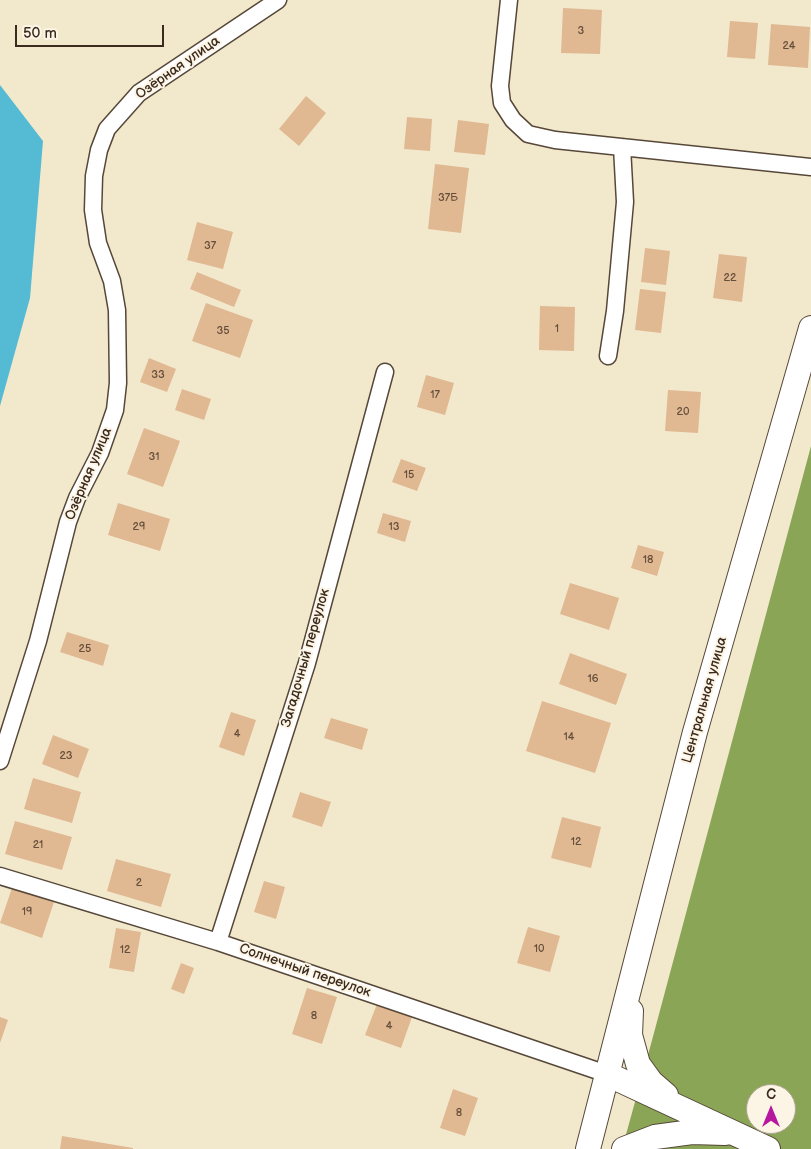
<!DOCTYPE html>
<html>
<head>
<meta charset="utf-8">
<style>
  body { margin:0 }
  #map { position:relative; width:811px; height:1149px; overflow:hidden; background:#f2e9cd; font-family:"Balsamiq Sans",sans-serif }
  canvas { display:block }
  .north { position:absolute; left:746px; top:1084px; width:50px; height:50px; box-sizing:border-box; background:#fcf5e5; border:1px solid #afa495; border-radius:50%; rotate:0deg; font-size:14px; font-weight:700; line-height:20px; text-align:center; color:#3b2a1e }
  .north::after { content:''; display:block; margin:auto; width:18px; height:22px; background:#b5179e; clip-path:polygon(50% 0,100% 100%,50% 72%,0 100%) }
  .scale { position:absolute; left:15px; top:25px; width:149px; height:22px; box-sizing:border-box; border:2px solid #3b2a1e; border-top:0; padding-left:6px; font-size:15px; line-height:18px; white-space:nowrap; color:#3b2a1e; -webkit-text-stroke:4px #fcf5e5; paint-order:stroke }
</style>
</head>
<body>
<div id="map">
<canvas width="811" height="1149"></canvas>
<div class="north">С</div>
<div class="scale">50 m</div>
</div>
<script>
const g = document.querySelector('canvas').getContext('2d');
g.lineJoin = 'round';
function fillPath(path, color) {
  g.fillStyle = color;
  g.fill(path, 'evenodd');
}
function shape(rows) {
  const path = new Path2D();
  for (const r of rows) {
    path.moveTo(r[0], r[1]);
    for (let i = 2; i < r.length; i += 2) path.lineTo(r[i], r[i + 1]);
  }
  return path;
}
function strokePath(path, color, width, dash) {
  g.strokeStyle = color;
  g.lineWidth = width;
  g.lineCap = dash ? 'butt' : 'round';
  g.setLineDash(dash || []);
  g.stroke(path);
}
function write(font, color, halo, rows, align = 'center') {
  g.font = font + ' "Balsamiq Sans",sans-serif';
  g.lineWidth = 4;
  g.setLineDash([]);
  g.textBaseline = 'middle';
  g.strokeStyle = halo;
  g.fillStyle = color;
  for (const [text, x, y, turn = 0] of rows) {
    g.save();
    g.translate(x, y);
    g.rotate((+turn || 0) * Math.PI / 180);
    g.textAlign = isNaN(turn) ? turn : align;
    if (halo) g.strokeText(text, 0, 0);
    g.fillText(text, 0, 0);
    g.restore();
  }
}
const forest = shape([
  [811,446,811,1149,622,1149,651,1044],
  [756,1094,786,1094,786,1124,756,1124]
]);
const water = shape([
  [0,85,43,141,30,298,0,406]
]);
const building = shape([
  [563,8,602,10,600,54,561,53],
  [730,21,758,23,755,59,727,57],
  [771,24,810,27,808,68,768,65],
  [306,96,326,113,299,146,279,129],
  [407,117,432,119,430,151,404,149],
  [458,120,489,124,485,155,454,152],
  [435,164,469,168,461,233,428,229],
  [197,222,233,232,223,269,187,260],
  [645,248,670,251,666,285,641,282],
  [719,254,747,257,742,302,713,298],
  [197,272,241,290,234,307,190,289],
  [640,289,666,292,661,333,635,330],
  [206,303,253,320,240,358,192,341],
  [540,306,575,307,574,351,539,350],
  [149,358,176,369,167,392,140,382],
  [426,375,454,383,445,415,417,407],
  [182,389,211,399,204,420,175,410],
  [668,390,701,392,698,433,665,431],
  [144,428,180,441,163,487,127,474],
  [401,459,426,468,417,491,392,482],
  [118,503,170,519,160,551,108,535],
  [383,513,411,521,405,542,377,533],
  [638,545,664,552,657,576,631,568],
  [570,583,619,598,609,630,560,614],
  [67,632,109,645,103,666,60,652],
  [570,653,627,674,616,705,559,684],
  [542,701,611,723,595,773,526,751],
  [231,712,256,720,244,756,219,747],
  [331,718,368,729,362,750,324,738],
  [53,735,89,749,78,778,42,764],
  [33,778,81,792,72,823,24,809],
  [300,792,331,802,322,827,292,817],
  [562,817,601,827,591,868,551,858],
  [15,821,72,837,62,870,5,854],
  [116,859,171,874,161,907,107,891],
  [264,881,285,887,276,919,254,912],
  [12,888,54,902,42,938,0,923],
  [528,927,560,936,550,972,517,963],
  [116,928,141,932,134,972,109,968],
  [181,963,194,968,184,994,171,989],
  [307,988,337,997,322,1044,292,1034],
  [377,1004,412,1017,401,1048,365,1035],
  [0,1017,8,1020,0,1043],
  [453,1089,478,1098,465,1136,440,1128],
  [62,1136,133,1148,133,1149,60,1149]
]);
const street = shape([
  [509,0,500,86,502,103,513,120,528,134,555,140,811,167],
  [608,356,615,311,625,202,622,147],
  [0,761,38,641,68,522,77,498,100,453,115,410,118,383,117,310,112,281,98,243,93,210,94,176,99,150,107,129,139,93,278,0],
  [0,876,218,942,607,1074],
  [218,942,307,663,385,372]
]);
const secondary = shape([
  [631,1011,630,1035,638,1064,651,1082,666,1095],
  [607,1074,768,1149],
  [588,1149,695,732,811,328],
  [624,1149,655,1137,692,1132,725,1133]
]);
const numberNames = [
  ["3",581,31],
  ["24",789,46],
  ["37Б",448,198],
  ["37",210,246],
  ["22",730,278],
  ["1",557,329],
  ["35",223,331],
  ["33",158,375],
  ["17",435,395],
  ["20",683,412],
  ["31",154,457],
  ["15",409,475],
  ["29",139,527],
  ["13",394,527],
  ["18",648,560],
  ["25",85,649],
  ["16",593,679],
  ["4",237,734],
  ["14",569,737],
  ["23",66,756],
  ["12",576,842],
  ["21",38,845],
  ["2",139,883],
  ["19",27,912],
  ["10",539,949],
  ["12",125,950],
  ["8",314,1016],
  ["4",389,1026],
  ["8",459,1113]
];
const streetNames = [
  ["Озёрная улица",178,68,-35],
  ["Озёрная улица",89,474,-67],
  ["Загадочный переулок",306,658,-74],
  ["Центральная улица",705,700,-74],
  ["Солнечный переулок",305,971,19]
];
fillPath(forest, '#8ba557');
fillPath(water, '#55bad4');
fillPath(building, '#e0b892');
strokePath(street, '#564738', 19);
strokePath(secondary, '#564738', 26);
strokePath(street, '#fff', 16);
strokePath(secondary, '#fff', 24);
write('11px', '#644e3b', null, numberNames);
write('14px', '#3b2a1e', '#fcf5e5', streetNames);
</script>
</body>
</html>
